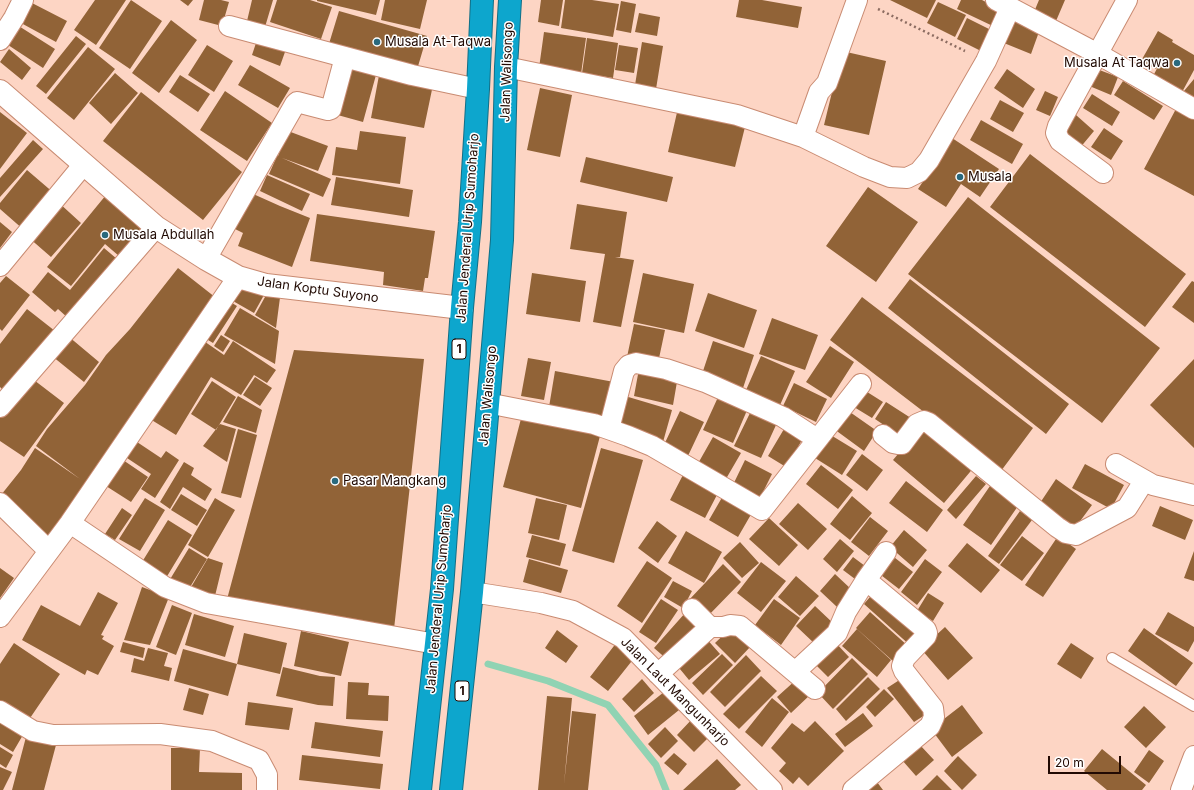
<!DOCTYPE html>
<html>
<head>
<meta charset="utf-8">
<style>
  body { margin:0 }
  #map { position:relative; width:1194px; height:790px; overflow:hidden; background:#fdd5c4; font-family:Inter,sans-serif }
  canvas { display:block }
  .scale { position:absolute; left:1048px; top:756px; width:73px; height:18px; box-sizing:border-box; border:2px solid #210a03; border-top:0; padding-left:5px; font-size:12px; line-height:14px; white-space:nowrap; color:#210a03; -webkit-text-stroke:3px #fff; paint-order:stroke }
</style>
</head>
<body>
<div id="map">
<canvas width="1194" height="790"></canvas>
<div class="scale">20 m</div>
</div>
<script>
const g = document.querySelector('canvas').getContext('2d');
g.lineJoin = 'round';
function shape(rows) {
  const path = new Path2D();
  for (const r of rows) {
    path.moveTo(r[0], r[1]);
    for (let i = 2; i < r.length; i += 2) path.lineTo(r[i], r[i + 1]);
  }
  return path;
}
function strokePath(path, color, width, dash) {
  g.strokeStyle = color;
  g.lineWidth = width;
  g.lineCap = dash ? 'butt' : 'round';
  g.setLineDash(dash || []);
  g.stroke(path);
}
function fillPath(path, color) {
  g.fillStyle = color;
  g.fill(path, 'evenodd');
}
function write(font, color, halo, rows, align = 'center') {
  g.font = font + ' Inter,sans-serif';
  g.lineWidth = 3;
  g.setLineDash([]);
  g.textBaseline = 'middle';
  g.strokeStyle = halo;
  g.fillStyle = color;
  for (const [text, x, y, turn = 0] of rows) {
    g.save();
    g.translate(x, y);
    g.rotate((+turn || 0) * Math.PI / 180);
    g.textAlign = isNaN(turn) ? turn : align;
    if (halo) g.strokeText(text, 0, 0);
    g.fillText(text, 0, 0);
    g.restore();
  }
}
const stream = shape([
  [488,664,548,681,608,705,656,765,666,790]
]);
const building = shape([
  [95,0,126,0,96,45,74,30],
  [131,0,162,21,130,69,99,48],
  [180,0,193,0,188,6],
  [204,0,221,0,229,2,222,26,199,20],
  [252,0,273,0,265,27,247,21],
  [277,0,310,0,332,7,321,39,270,22],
  [317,0,380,0,376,15,317,1],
  [385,0,427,0,420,29,381,20],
  [541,0,563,0,559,26,538,22],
  [565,0,592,0,619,4,613,37,561,28],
  [739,0,762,0,802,7,798,28,736,17],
  [890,0,936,0,927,18],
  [961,0,982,0,1005,12,997,28,957,9],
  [1039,0,1065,0,1056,21,1034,12],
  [621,1,636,4,631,33,616,30],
  [938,2,966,15,955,37,927,23],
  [32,3,67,21,56,42,21,23],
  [339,11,427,36,416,73,328,47],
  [639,13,660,17,657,36,635,32],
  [1010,17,1040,29,1031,54,999,41],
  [967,18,995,32,985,53,957,39],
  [171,20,197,40,159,93,132,73],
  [14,23,55,49,43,68,2,41],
  [1158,31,1173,40,1172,42,1194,55,1194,70,1181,94,1152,78,1161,61,1156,69,1141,61],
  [544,32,586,38,581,74,539,68],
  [76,36,86,44,46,94,36,86],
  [587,38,618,43,613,78,582,73],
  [257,40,285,52,280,66,252,55],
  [642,42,663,46,656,89,635,85],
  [207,45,233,61,214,92,188,75],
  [619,45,638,48,634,73,615,70],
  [88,47,115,69,74,120,47,98],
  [9,49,31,68,22,80,0,62],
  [842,51,886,61,869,135,824,125],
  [250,65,290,88,278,108,238,85],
  [347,67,376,75,363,122,334,114],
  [1094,68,1118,77,1111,95,1087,85],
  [1007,69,1035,89,1023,108,994,88],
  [380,70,434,80,424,128,371,118],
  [115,73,138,93,111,124,89,103],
  [180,75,210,94,198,112,169,92],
  [1194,79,1194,99,1184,91],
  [1123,81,1163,106,1154,120,1114,95],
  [540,88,572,95,560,157,527,150],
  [225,91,272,123,247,161,200,130],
  [1045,91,1058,97,1050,116,1036,110],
  [141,92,242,172,203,220,103,141],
  [1092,94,1120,112,1112,126,1083,108],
  [1000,100,1024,113,1013,132,990,119],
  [1177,107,1194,116,1194,196,1144,169],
  [678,108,746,123,735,167,668,152],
  [0,112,27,133,0,169],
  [1076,115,1094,131,1079,149,1060,132],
  [981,120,1023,144,1012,164,970,140],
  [1104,128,1123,141,1111,160,1091,147],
  [288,131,328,146,318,171,282,158,331,179,323,197,269,174,277,156,278,156],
  [360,131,406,137,400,184,332,175,336,147,357,150],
  [952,138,999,169,980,197,961,184,946,207,918,189],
  [33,140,43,149,0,197,0,178],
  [1030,154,1186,274,1145,327,990,207],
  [586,157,673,177,667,202,580,182],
  [27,170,55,194,24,230,0,209,0,203],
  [267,175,310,194,302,211,260,191],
  [336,177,413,190,409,217,331,205],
  [868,187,918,222,876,282,826,246],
  [251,193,280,206,310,218,292,267,238,246,243,233,235,229],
  [106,195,144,226,119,256,105,244,71,286,47,267],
  [968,197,1160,348,1102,423,908,274],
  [58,202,81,223,51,257,28,237],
  [577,204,627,212,620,257,615,257,634,260,621,327,593,322,605,254,570,249],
  [317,214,435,231,428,278,425,278,423,291,383,285,384,272,310,261],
  [0,222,12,232,0,248],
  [104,248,117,259,68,318,58,309,55,312,32,292,48,272,70,290],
  [178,268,220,301,49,540,1,495,21,470,35,448,80,479,36,446,47,429,85,385,106,355,130,329],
  [532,273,586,281,580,322,526,314],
  [643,273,694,284,684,333,633,322],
  [6,276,30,295,2,331,0,329,0,283],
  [910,279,1069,404,1046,434,888,308],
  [1192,281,1194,282,1194,323,1172,307],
  [243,283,264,295,254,313,233,301],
  [270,288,281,290,276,328,255,315],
  [708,293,757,310,744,348,695,331],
  [862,297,1033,428,1001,471,830,340],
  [227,300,237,306,213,343,203,337],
  [240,308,279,331,275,364,224,335],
  [27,309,55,331,5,392,0,387,0,344],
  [772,318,818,335,805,370,759,354],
  [634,324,665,330,658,363,627,357],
  [221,335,230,341,223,352,214,346],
  [68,336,99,362,84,382,52,356],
  [198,337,224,355,233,341,276,370,267,383,254,375,241,395,211,377,176,435,150,419],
  [713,341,754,355,742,391,701,377],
  [830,346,854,362,831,398,806,382],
  [294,350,424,359,394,629,226,603],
  [761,356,795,371,777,412,743,397],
  [528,358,551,362,544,400,521,396],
  [1194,359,1194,448,1150,405],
  [639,369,678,376,673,405,634,396],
  [555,371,614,382,607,417,549,407],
  [30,377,64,403,24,457,0,441,0,413],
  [255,377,272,388,260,406,243,395],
  [212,381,236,397,216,430,191,414],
  [794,383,827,399,816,422,783,406],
  [864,390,883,402,872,418,854,407],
  [719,395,748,408,733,443,703,430],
  [238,396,262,410,256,433,223,422],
  [625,396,672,410,663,442,616,428],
  [886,402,914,420,903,438,875,419],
  [847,410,877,431,864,451,834,429],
  [680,411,704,422,687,458,663,447],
  [750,413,776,425,761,458,734,446],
  [522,415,600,436,581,508,503,487],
  [924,423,975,466,944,503,893,460],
  [220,424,236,429,227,462,203,446],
  [238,429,257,435,241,498,221,493],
  [784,429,802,440,786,467,768,456],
  [829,434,857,451,842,475,815,458],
  [713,437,741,453,723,484,696,467],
  [134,440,161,458,166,451,179,460,155,498,141,489,151,474,124,456],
  [601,448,643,460,614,563,572,551],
  [862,454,883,470,867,491,846,475],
  [123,460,148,477,131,502,106,486],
  [745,460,772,474,757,504,730,491],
  [184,462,194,468,191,475,212,489,205,501,183,487,170,509,160,502],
  [1085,464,1124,485,1111,509,1072,488],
  [821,465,853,490,838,509,806,484],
  [684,473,719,491,705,518,670,500],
  [976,476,986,484,956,519,947,510],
  [1056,479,1092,505,1075,528,1040,503],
  [906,481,943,510,927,532,889,503],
  [990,486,1018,506,991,545,963,525],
  [181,494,207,510,197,526,171,510],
  [724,494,753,511,738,537,709,520],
  [852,496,872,513,850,540,830,524],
  [145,498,165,510,140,551,119,539],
  [215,498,235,510,208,557,188,545],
  [536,498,567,505,559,540,528,533],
  [798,503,827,529,808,550,779,524],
  [1160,506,1193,520,1185,540,1152,526],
  [122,508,132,515,115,540,105,534],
  [1020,511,1032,520,999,564,988,556],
  [870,517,888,531,869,556,851,542],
  [769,518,798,545,779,566,749,539],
  [168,520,192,535,166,578,142,562],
  [657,521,677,536,658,563,638,548],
  [904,530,927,550,913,567,890,547],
  [686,531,722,552,704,583,668,563],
  [532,535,566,544,560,566,526,557],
  [1022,536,1044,553,1022,581,1000,565],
  [1058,536,1076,549,1043,597,1025,585],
  [840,539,854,551,837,572,823,559],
  [740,542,759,563,742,578,723,558],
  [967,543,1000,570,981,593,948,566],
  [189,548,207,559,187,592,169,581],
  [1194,551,1194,581,1184,578],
  [890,554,913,572,899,589,877,572],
  [853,557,869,569,859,582,843,570],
  [208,558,223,563,214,600,190,589],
  [529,559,568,570,561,593,523,582],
  [925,559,942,572,917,605,901,592],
  [647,561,672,578,642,623,617,606],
  [761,562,786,581,761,612,737,593],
  [723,564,741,582,706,618,688,601],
  [0,568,14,578,0,598],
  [835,574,852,590,837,607,820,591],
  [796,576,819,596,800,616,778,597],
  [673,581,692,591,683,608,664,597],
  [142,587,169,597,150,645,124,640],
  [875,591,924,634,912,647,864,604],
  [98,592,118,603,101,635,104,636,102,639,114,646,98,675,87,670,85,675,22,640,41,605,80,626],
  [928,593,944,603,933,621,917,611],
  [661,599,678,610,656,643,639,632],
  [774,599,800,618,781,645,755,625],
  [172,605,192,613,176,655,156,647],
  [815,606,834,624,815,644,796,626],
  [686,612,701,625,669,661,654,648],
  [870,612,908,646,894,662,856,628],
  [1168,612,1194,627,1194,641,1188,652,1155,634],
  [194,614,234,626,225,657,185,645],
  [732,627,751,646,735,663,715,643],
  [945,627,973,658,948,680,921,649],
  [1144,628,1193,663,1176,686,1128,651],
  [857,629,891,660,877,677,842,646],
  [557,630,578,646,566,663,545,648],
  [301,631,349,642,341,676,294,666],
  [244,633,287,643,280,674,237,664,228,696,174,681,183,649,237,664],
  [705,637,720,654,689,680,675,663],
  [834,641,849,657,828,677,813,662],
  [123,642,145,648,143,658,120,652],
  [617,642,635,657,608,691,590,677],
  [14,643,60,674,26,724,0,707,0,664],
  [1071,643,1094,658,1081,679,1057,664],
  [148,648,168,653,164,666,172,668,169,681,131,672,134,658,144,661],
  [722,654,733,665,703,695,692,683],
  [746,655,761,671,725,707,710,692],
  [852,658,868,674,833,709,818,693],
  [283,667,320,676,335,677,333,706,318,705,276,696],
  [761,676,777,691,739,729,723,714],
  [868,677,880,689,846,721,836,709],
  [642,679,654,693,634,712,622,699],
  [797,679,811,694,791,713,777,697],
  [901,679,928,713,914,722,887,688],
  [348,682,369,683,368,695,389,696,388,721,346,719],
  [189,688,209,694,203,715,183,710],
  [884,689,894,699,875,717,866,707],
  [664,692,679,710,648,735,634,716],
  [547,696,572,698,564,784,572,711,596,714,588,790,538,790],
  [772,698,789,712,762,747,745,732],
  [248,702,293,708,289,730,245,725],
  [962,705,983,733,952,757,931,729],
  [1144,706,1166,727,1146,748,1124,727],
  [0,713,27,728,13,752,0,744],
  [863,713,873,726,845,747,835,734],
  [694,717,712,734,694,752,677,735],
  [815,721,844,751,808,786,799,777,793,784,779,771,786,763,771,748,792,723,804,732],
  [315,722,383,731,380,757,311,748],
  [665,727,678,741,661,758,648,744],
  [26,737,56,745,44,790,12,790],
  [920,745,934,760,916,776,902,760],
  [0,747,13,755,6,768,0,764],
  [171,748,200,748,199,772,242,773,242,790,171,790],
  [1102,749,1146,785,1142,790,1107,790,1084,771],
  [1149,750,1164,761,1149,783,1134,772],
  [674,753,687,764,678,775,664,763],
  [302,755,383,764,380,789,299,780],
  [958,756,977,775,962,790,944,771],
  [717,759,741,785,735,790,683,790],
  [0,767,12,772,3,790,0,790],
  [937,775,952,790,922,790],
  [874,778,883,790,859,790]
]);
const path = shape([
  [878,9,965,51]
]);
const lane = shape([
  [1112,658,1194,706]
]);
const street = shape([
  [996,0,1098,54,1194,109],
  [229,26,412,75,478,89],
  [0,40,14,18,23,0],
  [506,67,737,115,803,137,864,167,890,177,907,178,919,172,929,160,986,61,1010,8],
  [803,137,819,92,827,83,857,0],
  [1103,173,1060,141,1056,133,1058,126,1127,0],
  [206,259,295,104,297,102,328,110,331,109,345,57],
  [0,266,84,164],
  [487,403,594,424,628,436,652,446,762,510,861,384],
  [0,407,156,227],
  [609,429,624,371,629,365,636,363,666,369,705,382,783,417,817,439],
  [883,435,893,443,898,444,902,444,917,424,924,421,929,423,1057,527,1066,533,1076,535,1127,508,1144,481],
  [1116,464,1153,485,1194,495],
  [0,503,49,551],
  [70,523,165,587,206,603,436,644],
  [866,580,886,552],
  [472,592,541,603,573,611,623,638,772,790],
  [692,609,710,627],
  [0,617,70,523,238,277],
  [795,672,837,633,846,612,866,580,926,630,927,633,926,636,905,658,902,666,904,671,933,708,934,717,930,726,853,790],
  [658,674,710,627,723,627,730,625,740,626,815,689],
  [0,711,33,731,53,735,160,734,212,741,259,760,267,775,267,790],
  [1181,790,1194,756]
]);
const secondary = shape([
  [0,91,156,227,206,259,238,277,266,285,462,308]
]);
const highway = shape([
  [420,790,442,589,462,308,470,222,478,89,482,0],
  [451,790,472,592,502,240,506,67,510,0]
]);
const markers = [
  [377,42,4,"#29697d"],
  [1177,63,4,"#29697d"],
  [960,177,4,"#29697d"],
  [105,235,4,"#29697d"],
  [335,481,4,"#29697d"]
];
const shields = [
  [459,349,14],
  [462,691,14]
];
const shieldNames = [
  ["1",459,349],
  ["1",462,691]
];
const poiNames = [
  ["Musala At-Taqwa",385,42],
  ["Musala At Taqwa",1169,63,"right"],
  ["Musala",968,177],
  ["Musala Abdullah",113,235],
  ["Pasar Mangkang",343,481]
];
const streetNames = [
  ["Jalan Walisongo",507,72,-88],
  ["Jalan Jenderal Urip Sumoharjo",468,228,-86],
  ["Jalan Koptu Suyono",318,290,8],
  ["Jalan Walisongo",488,396,-85],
  ["Jalan Jenderal Urip Sumoharjo",439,599,-85],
  ["Jalan Laut Mangunharjo",675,692,45]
];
strokePath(stream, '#90d3b3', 7);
fillPath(building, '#916337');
strokePath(lane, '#c98b72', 12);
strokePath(street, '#c98b72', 22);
strokePath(secondary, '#c98b72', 24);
strokePath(highway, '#146f86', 24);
strokePath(path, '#8c6c61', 2.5, [2, 3]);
strokePath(lane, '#fff', 10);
strokePath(street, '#fff', 20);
strokePath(secondary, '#fff', 22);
strokePath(highway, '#0da6cd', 22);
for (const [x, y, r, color] of markers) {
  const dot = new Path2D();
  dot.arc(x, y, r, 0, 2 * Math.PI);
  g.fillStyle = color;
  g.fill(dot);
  strokePath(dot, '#fff', 1.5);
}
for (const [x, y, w] of shields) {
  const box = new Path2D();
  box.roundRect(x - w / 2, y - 10, w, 20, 3);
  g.fillStyle = '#fff';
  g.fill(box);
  strokePath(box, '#210a03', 1);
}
write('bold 12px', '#210a03', null, shieldNames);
write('13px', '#210a03', '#fff', poiNames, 'left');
write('13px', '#210a03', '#fff', streetNames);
</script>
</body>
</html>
